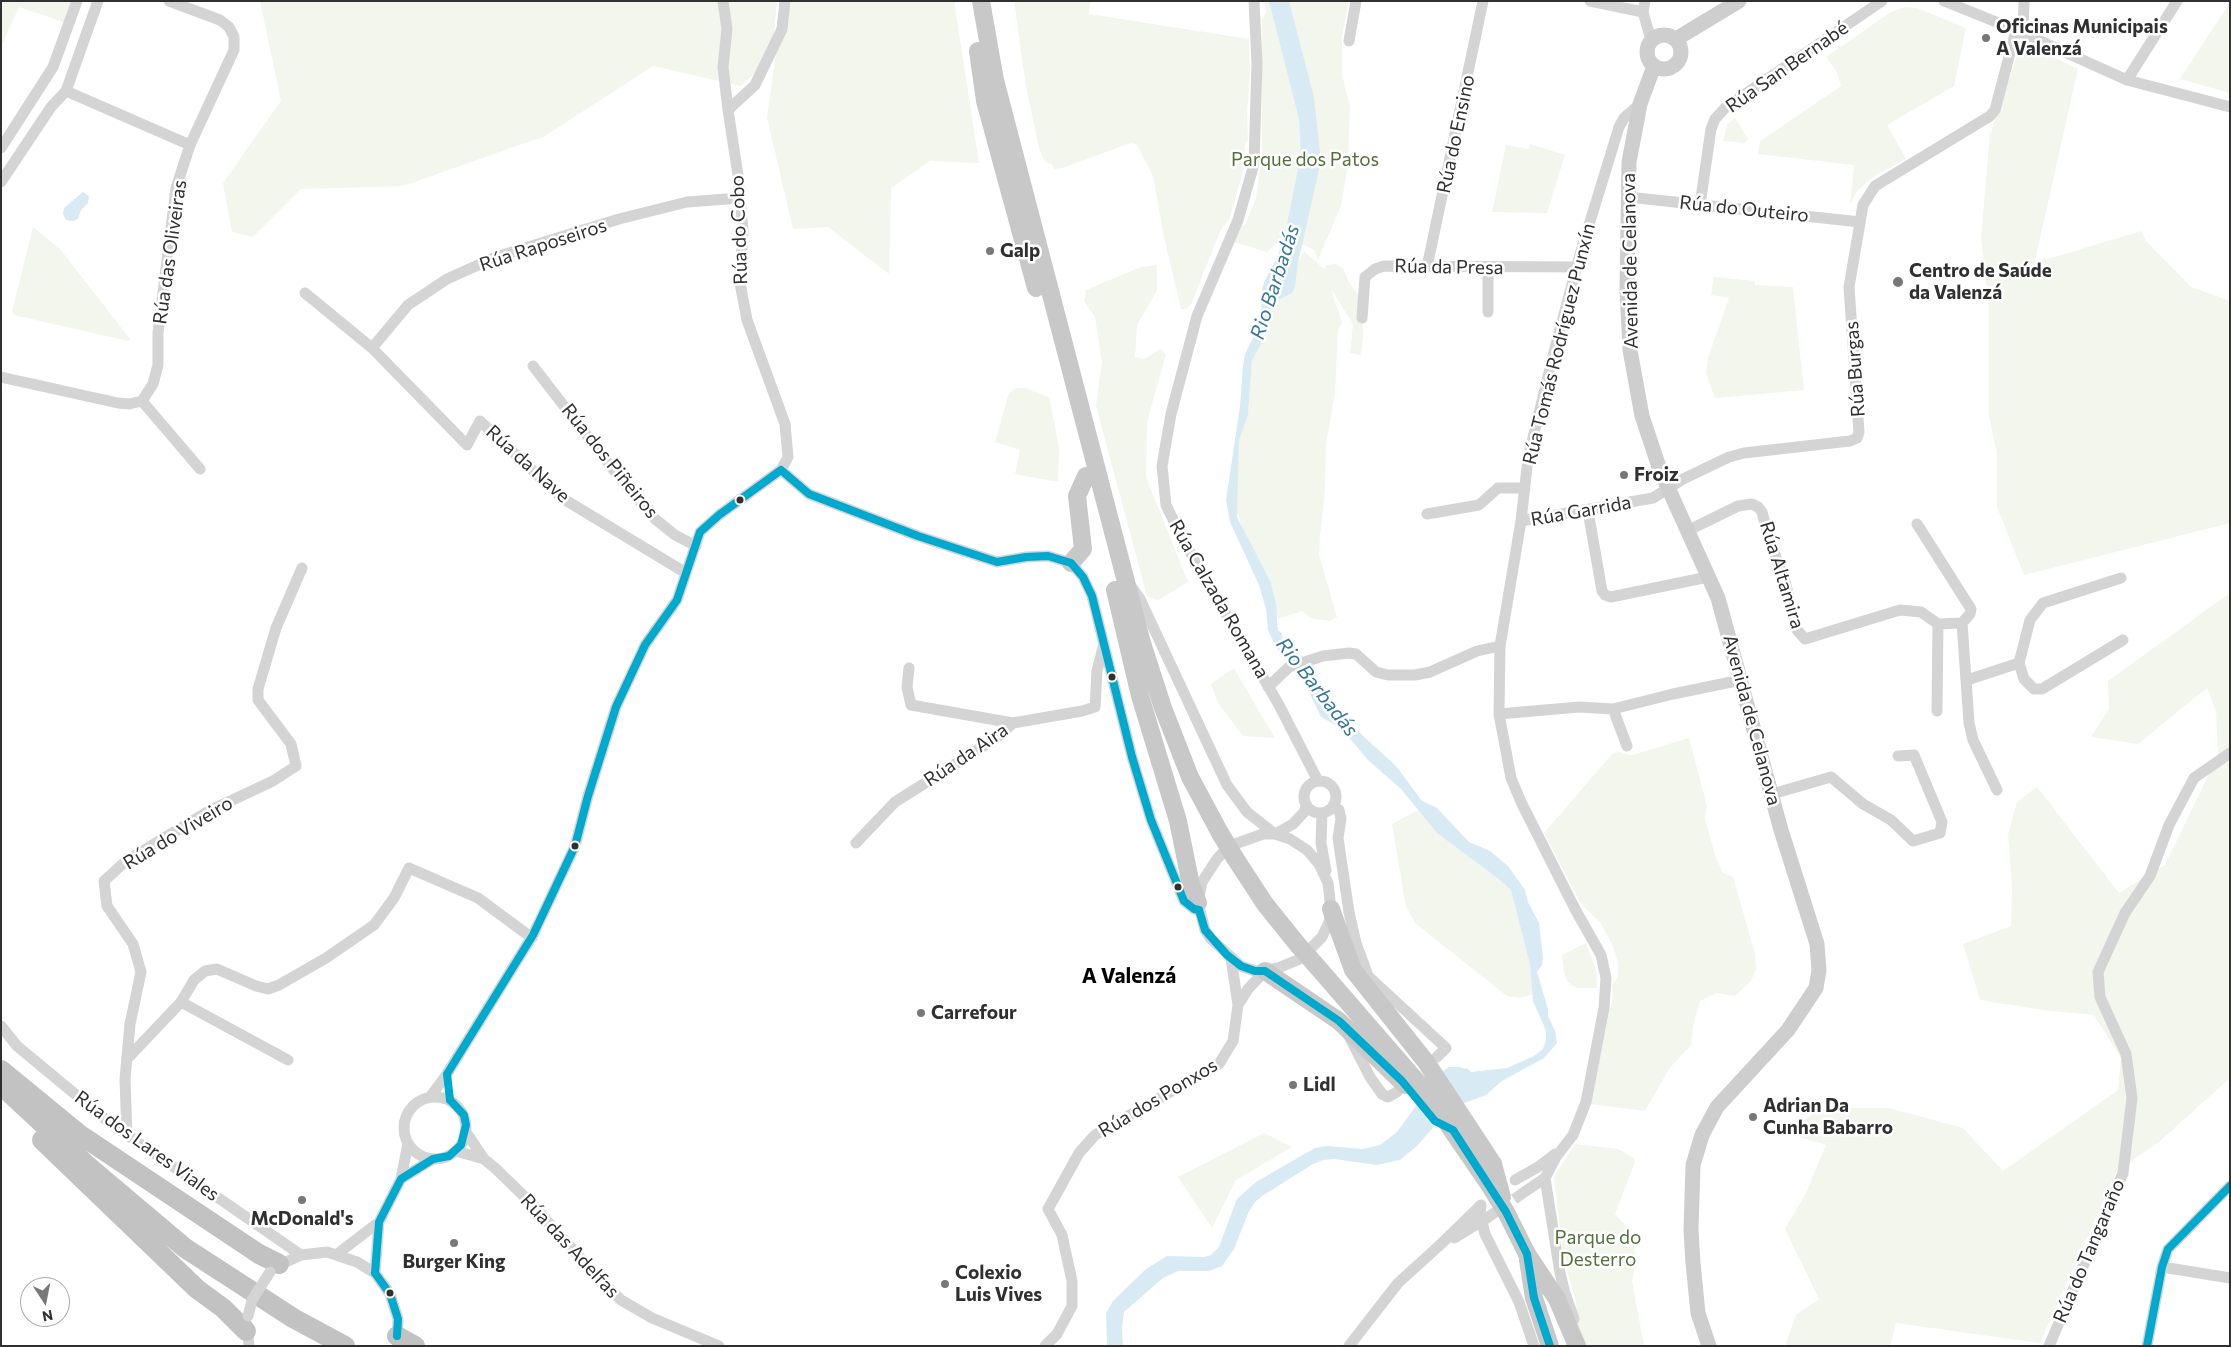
<!DOCTYPE html>
<html>
<head>
<meta charset="utf-8">
<style>
  body { margin:0 }
  #map { position:relative; width:2231px; height:1347px; overflow:hidden; background:#fff; font-family:Commissioner,sans-serif }
  canvas { display:block }
  .frame { position:absolute; inset:0; border:2px solid #303030; pointer-events:none }
  .north { position:absolute; left:20px; top:1277px; width:50px; height:50px; box-sizing:border-box; background:#fff; border:1px solid #acacac; border-radius:50%; rotate:169deg; font-size:14px; font-weight:700; line-height:20px; text-align:center; color:#303030 }
  .north::after { content:''; display:block; margin:auto; width:18px; height:22px; background:#787878; clip-path:polygon(50% 0,100% 100%,50% 72%,0 100%) }
</style>
</head>
<body>
<div id="map">
<canvas width="2231" height="1347"></canvas>
<div class="frame"></div>
<div class="north">N</div>
</div>
<script>
const g = document.querySelector('canvas').getContext('2d');
g.lineJoin = 'round';
function fillPath(path, color) {
  g.fillStyle = color;
  g.fill(path, 'evenodd');
}
function shape(rows) {
  const path = new Path2D();
  for (const r of rows) {
    if (r.length === 3) {
      path.moveTo(r[0] + r[2], r[1]);
      path.arc(r[0], r[1], r[2], 0, 2 * Math.PI);
      continue;
    }
    path.moveTo(r[0], r[1]);
    for (let i = 2; i < r.length; i += 2) path.lineTo(r[i], r[i + 1]);
  }
  return path;
}
function strokePath(path, color, width, dash) {
  g.strokeStyle = color;
  g.lineWidth = width;
  g.lineCap = dash ? 'butt' : 'round';
  g.setLineDash(dash || []);
  g.stroke(path);
}
function write(font, color, halo, rows, align = 'center') {
  g.font = font + ' Commissioner,sans-serif';
  g.lineWidth = 5;
  g.setLineDash([]);
  g.textBaseline = 'middle';
  g.strokeStyle = halo;
  g.fillStyle = color;
  for (const [text, x, y, turn = 0] of rows) {
    g.save();
    g.translate(x, y);
    g.rotate((+turn || 0) * Math.PI / 180);
    g.textAlign = isNaN(turn) ? turn : align;
    if (halo) g.strokeText(text, 0, 0);
    g.fillText(text, 0, 0);
    g.restore();
  }
}
const green = shape([
  [1,1,72,1,66,23,19,7,1,47],
  [260,1,777,1,774,34,755,73,741,86,653,66,545,136,403,186,301,189,253,237,232,232,223,183,281,101],
  [783,1,954,1,979,163,930,161,891,188,889,274,828,227,793,229,767,118],
  [1014,1,1090,1,1089,14,1249,39,1250,73,1247,113,1248,140,1245,144,1244,168,1229,220,1220,231,1191,305,1186,309,1181,309,1177,292,1164,237,1153,176,1137,145,1131,143,1122,146,1063,168,1054,169,1052,164,1047,163,1043,158,1039,148,1026,87],
  [1264,1,1349,1,1342,36,1342,75,1350,106,1348,164,1341,206,1318,260,1314,250,1304,245,1281,239,1267,252,1233,242,1241,227,1245,225,1256,198,1262,153,1262,20,1266,12],
  [2230,2,2230,93,2180,79],
  [1905,7,1917,8,1966,28,1954,86,1887,125,1906,159,1876,175,1858,190,1850,204,1854,165,1758,154,1760,141,1841,86,1837,72,1826,57,1891,12],
  [2022,42,2078,69,2035,261,2055,257,2141,231,2146,241,2191,287,2230,301,2230,523,2024,575,1997,507,1997,454,1989,417,1989,307,1981,238,1990,134],
  [1735,118,1748,139,1745,143,1723,141,1727,125],
  [1530,144,1565,155,1547,213,1492,212,1506,145,1528,149],
  [33,227,60,249,130,339,128,341,14,315,12,312],
  [1304,251,1325,270,1326,265,1336,264,1343,268,1349,282,1361,299,1363,335,1361,355,1350,353,1353,324,1331,289,1342,323,1338,330,1335,393,1326,444,1325,490,1320,536,1319,555,1337,617,1329,621,1310,618,1302,611,1278,619,1271,583,1246,536,1236,510,1239,440,1248,415,1252,360,1267,325,1272,302,1292,293,1295,287,1298,263],
  [1157,265,1157,290,1137,325,1135,357,1144,359,1160,349,1166,354,1147,422,1146,477,1188,582,1158,600,1147,596,1096,406,1102,362,1095,317,1084,301,1086,290,1141,267],
  [1714,277,1755,281,1755,285,1793,287,1804,390,1715,398,1706,373,1708,358,1729,298,1711,295],
  [1016,388,1025,388,1049,397,1059,447,1058,482,1015,474,1020,450,995,442,1009,393],
  [2227,595,2230,596,2230,1078,2160,1141,2116,1172,2040,1343,1896,1323,1890,1346,1785,1346,1796,1315,1819,1299,1785,1229,1805,1195,1826,1145,1790,1134,1816,1110,1827,1108,1889,1108,1963,1128,2003,1171,2118,1090,2121,1058,2094,1015,2043,1010,1980,1000,1963,944,2011,926,2012,886,2008,835,2017,802,2037,787,2119,893,2165,865,2218,755,2216,711,2207,688,2138,744,2091,737,2109,709,2108,681],
  [1234,668,1260,713,1275,738,1243,736,1218,703,1211,684],
  [1689,738,1707,806,1705,819,1716,858,1723,873,1733,877,1755,954,1756,969,1751,981,1735,996,1716,993,1700,1001,1693,1026,1691,1045,1669,1069,1645,1111,1590,1104,1613,995,1612,985,1618,977,1618,963,1613,946,1600,922,1581,904,1544,833,1612,754,1619,752,1630,755,1636,754],
  [1418,810,1437,833,1496,877,1511,890,1530,965,1533,994,1521,998,1507,996,1415,923,1406,906,1392,824],
  [1586,943,1596,970,1597,988,1578,988,1572,985,1567,981,1564,972,1562,955],
  [1264,1133,1292,1147,1236,1180,1212,1228,1178,1177],
  [1575,1144,1618,1149,1634,1158,1635,1162,1615,1214,1635,1236,1634,1271,1632,1281,1644,1346,1581,1346,1580,1343,1576,1302,1563,1256,1554,1177]
]);
const water = shape([
  [1269,1,1289,1,1314,98,1320,153,1319,169,1298,263,1295,287,1292,293,1272,303,1262,342,1252,360,1248,415,1239,440,1237,517,1271,583,1276,605,1278,631,1281,632,1285,646,1313,663,1320,686,1327,697,1342,711,1362,735,1396,766,1422,801,1437,808,1469,842,1490,851,1508,866,1525,890,1528,902,1539,923,1543,958,1542,965,1537,972,1548,1009,1548,1016,1555,1031,1557,1043,1544,1058,1502,1081,1486,1095,1464,1103,1445,1114,1417,1146,1400,1160,1377,1165,1334,1159,1323,1160,1313,1164,1262,1196,1256,1201,1249,1211,1234,1249,1222,1266,1209,1271,1178,1271,1163,1278,1124,1312,1122,1328,1123,1346,1107,1346,1106,1313,1113,1301,1146,1269,1167,1256,1204,1257,1211,1255,1219,1247,1237,1199,1256,1182,1315,1148,1327,1146,1363,1149,1380,1145,1397,1132,1440,1073,1449,1067,1459,1067,1468,1069,1471,1072,1507,1068,1534,1056,1543,1049,1546,1040,1546,1031,1533,1001,1530,965,1511,890,1496,877,1437,833,1401,789,1368,760,1341,728,1321,717,1303,679,1277,649,1268,630,1266,609,1259,585,1230,522,1226,500,1240,406,1243,366,1245,354,1261,322,1262,289,1265,280,1278,256,1282,239,1285,235,1301,154,1299,119],
  [83,192,89,196,88,203,81,210,78,219,73,221,66,220,63,214,64,208]
]);
const streetTunnel = shape([
  [1487,1218,1523,1193]
]);
const street = shape([
  [723,1,727,29,723,67,728,110],
  [1254,1,1257,63,1254,164,1238,220,1197,316,1171,414,1162,466,1166,505,1183,540,1279,705,1318,781],
  [1590,1,1643,12],
  [1645,1,1643,12,1651,40],
  [1944,1,2016,30,2127,80,2230,107],
  [2023,33,2024,1],
  [1349,41,1356,1],
  [2127,80,2177,1],
  [66,91,190,145],
  [1,148,53,67,77,1],
  [1,182,51,107,66,91,98,1],
  [1628,197,1860,222],
  [1700,205,1711,129,1715,119,1726,107,1882,1],
  [1427,267,1483,1],
  [1488,268,1488,312],
  [305,293,372,348,467,445,480,421,562,498,686,573],
  [1362,318,1365,277,1375,269,1384,266,1577,267],
  [372,348,408,305,447,279,496,257,619,219,687,202,740,198],
  [533,366,623,482,655,519,675,535,696,546],
  [1,377,118,403,129,404,142,401,200,469],
  [142,401,153,384,158,365,158,333,176,188,190,145,234,50,234,37,229,27,220,20,169,1],
  [781,470,809,494,918,536,997,562,1026,557,1048,556,1071,563,1083,577,1092,596,1132,757,1151,820,1184,901,1194,909,1199,910],
  [1588,511,1602,591,1605,595,1611,597,1708,577],
  [1427,514,1479,505,1498,488,1525,488],
  [1521,521,1653,498,1683,479,1729,457,1744,453,1850,441,1857,438,1859,432,1849,287,1863,205,1875,186,1990,116,1995,110,2016,30],
  [1917,524,1971,609,1970,614,1962,623],
  [1687,531,1738,506,1752,504,1758,507,1762,512,1768,535,1786,585,1797,630,1805,639,1900,610,1921,612,1938,624,1962,623,1969,723,1973,740,1997,790],
  [1130,585,1140,599,1227,785,1247,812,1275,834,1293,824,1305,811,1306,805],
  [2019,663,2024,679,2034,689,2042,689,2123,640],
  [909,668,907,687,911,705,1013,723],
  [1967,680,2019,663,2030,620,2043,603,2121,578],
  [1268,687,1289,667,1323,656,1349,653,1356,654,1376,672,1388,675,1415,675,1430,672,1477,651,1500,646],
  [1613,709,1627,746],
  [1937,711,1938,624],
  [1499,714,1579,707,1613,709,1673,694,1741,680],
  [1320,797,16],
  [1772,794,1831,777,1863,804,1891,820,1913,841,1940,833,1942,822,1914,755,1898,756],
  [1333,807,1339,810,1341,819,1338,838,1349,912,1356,943,1368,976,1446,1048,1437,1057],
  [1322,813,1321,843,1326,871],
  [1263,834,1275,834,1290,839,1307,850,1319,864,1328,883,1331,909,1329,922,1322,937,1300,959,1278,968,1255,971,1241,966,1211,939,1205,930,1198,903,1202,882,1217,859,1227,848,1235,844,1263,834],
  [856,843,895,802,998,737,1013,723,1082,711,1095,707,1097,671,1103,647],
  [181,1002,288,1060],
  [1238,1005,1248,989,1265,971],
  [1,1026,17,1046,110,1123,301,1255],
  [1349,1036,1370,1077,1382,1094,1388,1097,1397,1092],
  [127,1059,181,1002,194,980,205,971,217,969,256,986,268,989,279,985,326,958,374,925,394,898,409,868,478,898,532,938],
  [430,1097,445,1077,533,935,575,846,588,796,616,707,645,645,677,600,700,532,719,515,781,470,788,457,785,424,747,320,740,283,743,230,738,175,728,110,755,85,782,29,785,1],
  [435,1128,31],
  [466,1132,484,1159],
  [127,1135,125,1079,130,1024,141,972,133,944,107,906,104,881,126,861,209,811,273,781,296,766,291,744,258,700,258,689,276,628,302,568],
  [456,1151,484,1159,495,1168,529,1201,602,1282,621,1300,652,1318,719,1346],
  [1545,1178,1560,1273,1565,1293,1574,1319],
  [401,1179,433,1159],
  [1515,1180,1538,1167,1555,1154],
  [1523,1193,1545,1178,1556,1157,1573,1135,1586,1102,1604,1008,1606,978,1601,955,1575,909,1521,802,1511,778,1499,714,1500,646,1521,521,1528,458,1556,344,1581,251,1619,127,1624,118,1640,104],
  [1481,1205,1480,1215,1485,1234,1519,1302,1534,1346],
  [1454,1238,1487,1218],
  [336,1255,379,1222,401,1179,408,1143],
  [275,1267,301,1255,327,1252,357,1262,375,1273,390,1294,398,1319,397,1341],
  [2162,1267,2230,1278],
  [375,1273,379,1222],
  [247,1325,249,1346],
  [1045,1346,1057,1334,1072,1306,1072,1281,1062,1235,1048,1209,1079,1153,1095,1135,1219,1064,1233,1041,1238,1005,1231,958],
  [1349,1346,1398,1283,1441,1244,1481,1205],
  [2049,1346,2123,1173,2132,1098,2126,1054,2100,997,2098,972,2125,913,2150,876,2169,825,2194,778,2230,753],
  [2147,1346,2162,1267,2168,1249,2230,1186]
]);
const secondary = shape([
  [1664,52,17],
  [1676,39,1739,1],
  [1654,66,1640,104,1629,162,1627,290,1630,350,1642,416,1660,470,1718,598,1781,830,1817,944,1819,970,1816,988,1788,1030,1717,1107,1702,1135,1693,1165,1691,1230,1693,1263,1698,1313,1709,1346]
]);
const primary = shape([
  [981,1,995,80,1142,643,1163,708,1190,777,1220,833],
  [978,51,985,101,1036,288],
  [1071,563,1083,549,1077,496,1086,476],
  [1115,590,1140,696,1178,821,1191,885,1198,903],
  [1235,858,1265,904,1298,945],
  [1331,909,1353,970,1426,1062,1493,1164],
  [1314,963,1425,1091,1490,1186],
  [1265,971,1339,1021,1405,1085],
  [1527,1254,1557,1299,1577,1346],
  [1528,1260,1534,1298,1550,1346]
]);
const highway = shape([
  [1,1070,79,1134,259,1254,279,1264],
  [1,1085,89,1167,185,1248,293,1318,345,1346],
  [42,1140,197,1289,223,1308,246,1331],
  [397,1336,415,1346]
]);
const streetBridge = shape([
  [248,1316,252,1300,270,1272]
]);
const primaryBridge = shape([
  [1220,833,1235,858],
  [1298,945,1314,963],
  [1493,1164,1502,1197],
  [1490,1186,1506,1212,1527,1254]
]);
const bus1 = shape([
  [781,470,809,494,918,536,997,562,1026,557,1048,556,1071,563],
  [1071,563,1083,577,1092,596,1132,757,1151,820,1184,901,1194,909,1199,910],
  [1199,910,1205,930,1227,955,1241,966,1255,971,1265,971,1339,1021,1402,1081,1435,1121,1453,1130,1506,1212,1527,1254,1534,1298,1550,1346],
  [450,1100,447,1074,533,935,575,846,588,796,616,707,645,645,677,600,700,532,719,515,781,470],
  [375,1273,379,1222,401,1179,433,1159,449,1156,461,1145,466,1125,464,1115,450,1100],
  [375,1273,390,1294,398,1319,397,1336],
  [2147,1346,2162,1267,2168,1249,2230,1186]
]);
const markers = [
  [1986,38,5,"#787878"],
  [990,251,5,"#787878"],
  [1898,282,6,"#787878"],
  [1624,475,5,"#787878"],
  [740,500,4.5,"#303030"],
  [1112,677,4.5,"#303030"],
  [575,846,4.5,"#303030"],
  [1178,887,4.5,"#303030"],
  [921,1013,5,"#787878"],
  [1293,1085,5,"#787878"],
  [1753,1117,5,"#787878"],
  [302,1200,5,"#787878"],
  [454,1243,5,"#787878"],
  [945,1284,5,"#787878"],
  [390,1293,4.5,"#303030"]
];
const poiNames = [
  ["Oficinas Municipais",1996,27],
  ["A Valenzá",1996,49],
  ["Galp",1000,251],
  ["Centro de Saúde",1909,271],
  ["da Valenzá",1909,293],
  ["Froiz",1634,475],
  ["Carrefour",931,1013],
  ["Lidl",1303,1085],
  ["Adrian Da",1763,1106],
  ["Cunha Babarro",1763,1128],
  ["McDonald's",302,1219,"center"],
  ["Burger King",454,1262,"center"],
  ["Colexio",955,1273],
  ["Luis Vives",955,1295]
];
const streetNames = [
  ["Rúa San Bernabé",1787,67,-35],
  ["Rúa do Ensino",1456,134,-78],
  ["Rúa do Outeiro",1744,209,6],
  ["Rúa do Cobo",739,230,-92],
  ["Rúa Raposeiros",543,245,-18],
  ["Rúa das Oliveiras",170,252,-82],
  ["Avenida de Celanova",1630,261,-91],
  ["Rúa da Presa",1449,267,1],
  ["Rúa Tomás Rodríguez Punxín",1559,344,-76],
  ["Rúa Burgas",1855,369,-94],
  ["Rúa dos Piñeiros",610,461,51],
  ["Rúa da Nave",528,464,42],
  ["Rúa Garrida",1581,511,-10],
  ["Rúa Altamira",1782,575,73],
  ["Rúa Calzada Romana",1219,599,60],
  ["Avenida de Celanova",1752,720,75],
  ["Rúa da Aira",966,755,-34],
  ["Rúa do Viveiro",178,833,-31],
  ["Rúa dos Ponxos",1158,1098,-31],
  ["Rúa dos Lares Viales",147,1146,36],
  ["Rúa das Adelfas",570,1246,47],
  ["Rúa do Tangaraño",2089,1251,-67]
];
const parkNames = [
  ["Parque dos Patos",1305,160],
  ["Parque do",1598,1238],
  ["Desterro",1598,1260]
];
const waterNames = [
  ["Rio Barbadás",1275,282,-72],
  ["Rio Barbadás",1317,687,52]
];
const quarterNames = [
  ["A Valenzá",1129,976]
];
fillPath(green, '#f2f6ec');
fillPath(water, '#d8eaf4');
strokePath(streetTunnel, '#d6d6d6', 11, [11, 5.5]);
strokePath(street, '#d4d4d4', 11);
strokePath(secondary, '#cecece', 15);
strokePath(primary, '#c8c8c8', 18);
strokePath(highway, '#c2c2c2', 20);
strokePath(streetBridge, '#d4d4d4', 11);
strokePath(primaryBridge, '#c8c8c8', 18);
strokePath(bus1, '#00a9ce', 8);
for (const [x, y, r, color] of markers) {
  const dot = new Path2D();
  dot.arc(x, y, r, 0, 2 * Math.PI);
  g.fillStyle = color;
  g.fill(dot);
  strokePath(dot, '#fff', 2);
}
write('bold 19px', '#303030', '#fff', poiNames, 'left');
write('19px', '#303030', '#fff', streetNames);
write('19px', '#557039', '#fff', parkNames);
write('italic 20px', '#367799', '#fff', waterNames);
write('bold 21px', '#000', '#fff', quarterNames);
</script>
</body>
</html>
